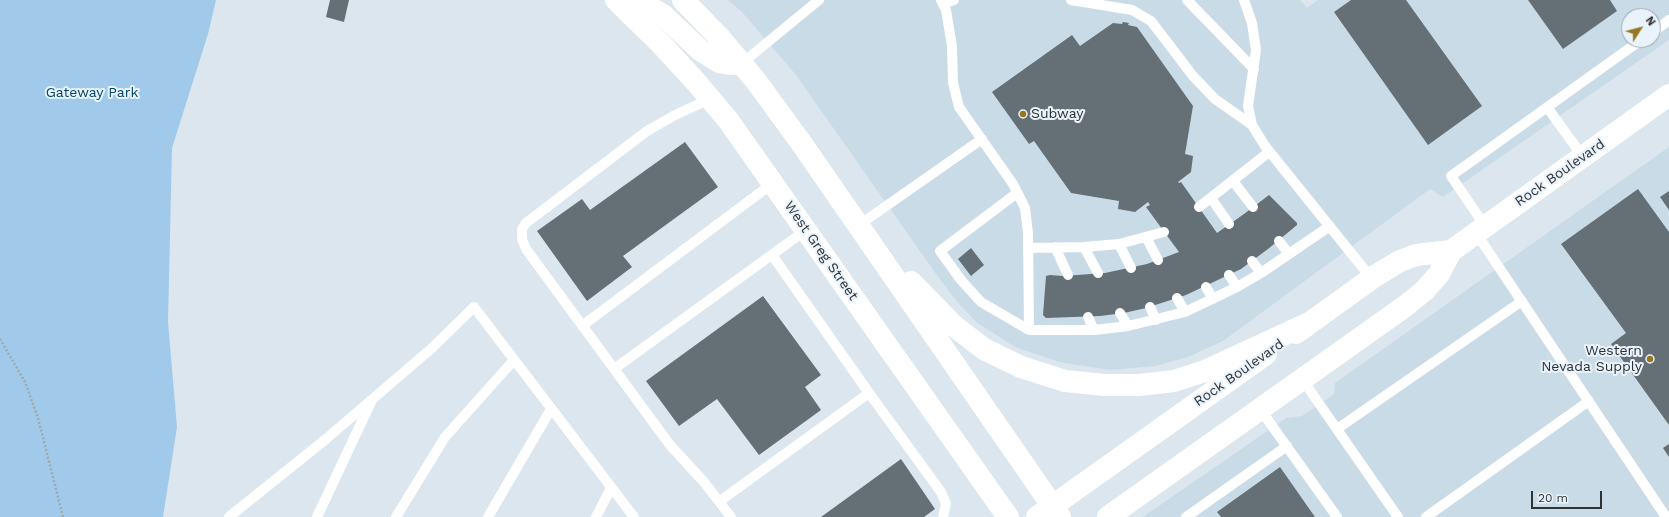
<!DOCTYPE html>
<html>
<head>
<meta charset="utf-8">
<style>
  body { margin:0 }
  #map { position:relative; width:1669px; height:517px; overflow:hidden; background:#dbe6ee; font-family:"Work Sans",sans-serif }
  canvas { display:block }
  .north { position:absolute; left:1621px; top:8px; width:40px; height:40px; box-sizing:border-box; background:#e9f3fb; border:1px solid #9fa6ac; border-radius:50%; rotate:54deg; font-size:11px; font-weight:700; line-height:16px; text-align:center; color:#2f3336 }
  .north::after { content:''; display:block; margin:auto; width:14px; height:18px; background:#997721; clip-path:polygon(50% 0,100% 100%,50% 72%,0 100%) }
  .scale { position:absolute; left:1531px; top:491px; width:71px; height:18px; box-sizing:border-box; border:2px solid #2f3336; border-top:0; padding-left:5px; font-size:12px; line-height:14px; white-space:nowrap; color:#2f3336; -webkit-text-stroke:3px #e9f3fb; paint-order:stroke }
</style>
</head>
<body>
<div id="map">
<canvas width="1669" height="517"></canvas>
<div class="north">N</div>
<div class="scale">20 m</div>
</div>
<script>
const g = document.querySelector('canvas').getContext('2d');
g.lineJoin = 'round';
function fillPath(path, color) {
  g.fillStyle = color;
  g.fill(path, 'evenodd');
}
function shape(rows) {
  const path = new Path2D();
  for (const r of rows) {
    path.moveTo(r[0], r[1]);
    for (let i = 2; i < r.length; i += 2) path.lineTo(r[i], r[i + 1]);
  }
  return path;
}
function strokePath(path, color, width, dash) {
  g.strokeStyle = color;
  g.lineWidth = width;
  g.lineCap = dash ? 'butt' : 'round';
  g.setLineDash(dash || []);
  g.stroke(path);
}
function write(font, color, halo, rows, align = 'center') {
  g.font = font + ' "Work Sans",sans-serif';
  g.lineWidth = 4;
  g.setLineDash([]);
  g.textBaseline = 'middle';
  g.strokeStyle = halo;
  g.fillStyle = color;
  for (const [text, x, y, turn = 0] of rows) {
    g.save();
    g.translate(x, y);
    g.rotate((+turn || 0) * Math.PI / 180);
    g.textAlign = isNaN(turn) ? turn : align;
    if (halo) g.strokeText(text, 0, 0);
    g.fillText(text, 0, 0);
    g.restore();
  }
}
const built = shape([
  [728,0,1300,0,1307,8,1318,0,1669,0,1669,40,1443,197,1430,189,1223,341,1188,357,1155,366,1110,370,1059,362,1015,347,976,322,955,299,936,274,796,75,742,12],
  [1629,16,1653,16,1653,40,1629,40],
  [1669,147,1669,517,1143,517,1286,418,1302,416,1334,394,1335,383]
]);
const green = shape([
  [0,0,216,0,208,34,172,148,168,322,177,427,163,517,0,517]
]);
const building = shape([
  [330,0,349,0,344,22,326,17],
  [1351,0,1406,0,1482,106,1428,145,1334,12],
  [1528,0,1610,0,1617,11,1563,49],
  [1123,22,1129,23,1128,25,1137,27,1193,106,1185,154,1193,156,1191,172,1178,182,1179,183,1181,182,1217,233,1244,214,1269,195,1297,223,1297,225,1268,249,1241,269,1186,295,1146,308,1124,313,1100,316,1046,318,1043,315,1046,276,1050,275,1063,276,1105,273,1147,264,1179,252,1146,207,1150,205,1148,202,1135,212,1118,209,1119,201,1071,193,1034,141,1029,144,992,92,1072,35,1080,46,1113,23,1122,24],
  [685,142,718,187,623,256,632,267,587,301,537,231,582,199,590,210],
  [1638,189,1669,232,1669,425,1611,344,1626,333,1561,244],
  [1669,191,1669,210,1660,197],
  [971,248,984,265,971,276,958,259],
  [763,296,821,375,805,387,821,410,759,455,717,399,679,426,646,381],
  [1669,444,1669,457,1663,448],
  [901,459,935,509,924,517,821,517],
  [1280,467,1315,517,1221,517,1217,512]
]);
const path = shape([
  [0,339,25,382,38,418,63,517]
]);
const lane = shape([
  [941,0,946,10,952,46,953,83,959,107,1013,184,1025,208,1028,233,1029,330,1094,330,1128,326,1185,312,1237,287,1261,273,1330,226],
  [1071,0,1132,10,1151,21,1193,76,1215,99,1252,125],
  [1187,0,1254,69],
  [1244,0,1252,23,1256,50,1248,106,1252,125,1265,146,1372,279],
  [943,4,954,0],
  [1653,32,1669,20],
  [741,64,819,0],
  [710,99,675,115,647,131,526,223,522,229,522,239,526,249,670,445,704,482,731,517],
  [1547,107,1583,157],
  [1233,181,1253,207],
  [1017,193,940,251,961,280,981,302,1029,330],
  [1211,198,1229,224],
  [1199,207,1269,152],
  [859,225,982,139],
  [1485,226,1451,176,1641,40],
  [1476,233,1666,517],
  [1146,237,1158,260],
  [1279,241,1289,254],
  [1119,244,1131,268],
  [1055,247,1068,275],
  [1084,247,1098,273],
  [1028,248,1084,247,1119,244,1164,232],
  [1252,261,1261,273],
  [1229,275,1237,287],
  [1206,287,1213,299],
  [1177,298,1185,312],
  [1150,307,1156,320],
  [1120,313,1128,326],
  [1088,317,1094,330],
  [582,326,773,183],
  [614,369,806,230],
  [1302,379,1398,517],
  [869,393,941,492,946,504,943,517],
  [1260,409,1337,517],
  [1337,429,1522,301],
  [720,501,869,393,772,255],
  [229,517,326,439,432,348,474,307,634,517],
  [317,517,371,402],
  [396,517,445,437,514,360],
  [488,517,551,409],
  [596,517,611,488],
  [1186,517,1287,446],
  [1426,517,1589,401]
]);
const secondary = shape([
  [616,0,662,45,696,82,728,120,1008,517],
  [636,0,663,15,700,50,708,55,719,62,730,64,741,64],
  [683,0,721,39,756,81,802,144,1060,517],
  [911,282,954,326,984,349,1021,367,1065,381,1105,385,1139,385,1174,381,1205,371,1307,324],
  [1296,333,1375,276,1400,261,1416,255,1451,251],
  [1037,517,1266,354],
  [1108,517,1404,307,1424,291,1439,274,1451,251,1669,95]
]);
const markers = [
  [1023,114,4,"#997721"],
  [1650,359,4,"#997721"]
];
const parkNames = [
  ["Gateway Park",92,93]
];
const poiNames = [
  ["Subway",1031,114],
  ["Western",1642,351,"right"],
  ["Nevada Supply",1642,367,"right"]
];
const streetNames = [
  ["Rock Boulevard",1560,173,-35],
  ["West Greg Street",821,251,55],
  ["Rock Boulevard",1239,373,-35]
];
fillPath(built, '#cadbe8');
fillPath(green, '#a1caea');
fillPath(building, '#656f76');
strokePath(path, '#9fa8ae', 2.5, [2, 2]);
strokePath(lane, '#fff', 10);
strokePath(secondary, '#fff', 22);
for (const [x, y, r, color] of markers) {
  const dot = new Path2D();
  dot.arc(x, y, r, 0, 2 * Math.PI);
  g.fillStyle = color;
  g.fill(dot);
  strokePath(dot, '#e9f3fb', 1.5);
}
write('14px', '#02456b', '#e9f3fb', parkNames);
write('14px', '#2f3336', '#e9f3fb', poiNames, 'left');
write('14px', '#2f3336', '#e9f3fb', streetNames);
</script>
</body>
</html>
